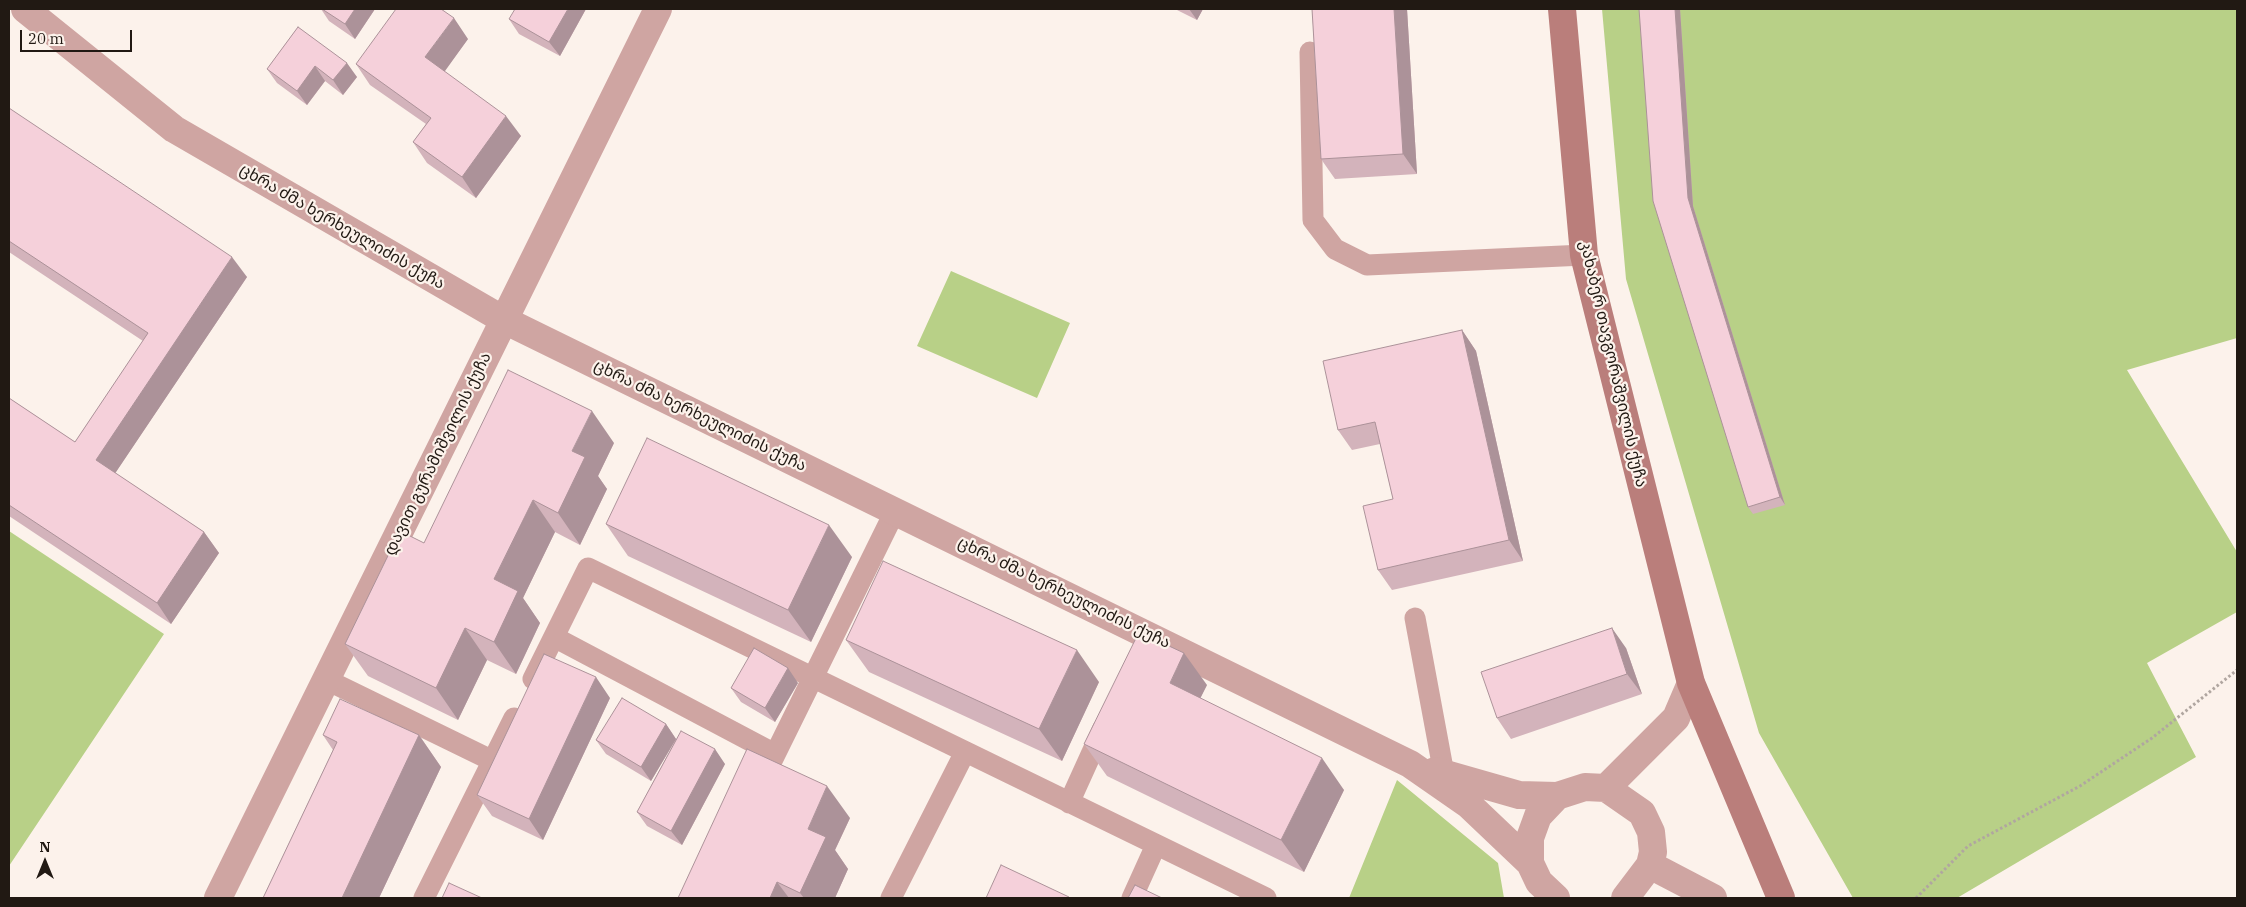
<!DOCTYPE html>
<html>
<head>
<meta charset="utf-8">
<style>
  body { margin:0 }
  #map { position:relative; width:2246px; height:907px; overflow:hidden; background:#fcf2eb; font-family:"IBM Plex Serif",serif }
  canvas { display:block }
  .frame { position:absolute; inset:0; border:10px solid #211913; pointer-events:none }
  .north { position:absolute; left:20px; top:837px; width:50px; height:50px; -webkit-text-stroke:4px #fcf2eb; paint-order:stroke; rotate:0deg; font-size:14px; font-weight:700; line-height:20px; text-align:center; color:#211913 }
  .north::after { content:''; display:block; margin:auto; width:18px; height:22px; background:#211913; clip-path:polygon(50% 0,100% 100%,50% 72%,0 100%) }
  .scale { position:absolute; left:20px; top:30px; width:112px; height:22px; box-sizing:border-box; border:2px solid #211913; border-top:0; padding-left:6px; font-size:15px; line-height:18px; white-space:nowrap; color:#211913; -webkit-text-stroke:4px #fcf2eb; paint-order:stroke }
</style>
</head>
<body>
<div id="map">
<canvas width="2246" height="907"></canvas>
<div class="frame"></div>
<div class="north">N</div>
<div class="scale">20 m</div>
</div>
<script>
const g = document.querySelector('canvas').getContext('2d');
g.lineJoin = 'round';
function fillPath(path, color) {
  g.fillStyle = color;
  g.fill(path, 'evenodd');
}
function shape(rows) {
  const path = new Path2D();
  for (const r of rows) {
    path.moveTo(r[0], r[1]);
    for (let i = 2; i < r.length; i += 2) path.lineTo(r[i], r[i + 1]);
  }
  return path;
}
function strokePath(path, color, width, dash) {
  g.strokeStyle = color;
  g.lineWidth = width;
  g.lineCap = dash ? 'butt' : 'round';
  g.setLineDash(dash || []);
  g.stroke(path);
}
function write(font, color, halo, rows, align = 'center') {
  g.font = font + ' "IBM Plex Serif","Noto Sans Georgian",serif';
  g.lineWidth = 4.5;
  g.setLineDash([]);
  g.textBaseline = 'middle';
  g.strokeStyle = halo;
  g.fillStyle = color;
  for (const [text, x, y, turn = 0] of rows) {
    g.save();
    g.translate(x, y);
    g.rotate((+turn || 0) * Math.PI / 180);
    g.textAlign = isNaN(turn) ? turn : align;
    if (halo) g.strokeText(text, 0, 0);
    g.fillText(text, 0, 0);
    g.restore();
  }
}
const green = shape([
  [1602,9,2237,9,2237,338,2127,370,2237,552,2237,612,2147,663,2196,757,1957,898,1853,898,1759,733,1626,279],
  [951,271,1070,323,1037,398,917,346],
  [9,531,164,634,9,866],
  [1397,780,1498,863,1504,898,1349,898]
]);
const path = shape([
  [1916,898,1968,846,2080,786,2152,738,2237,670]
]);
const lane = shape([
  [1310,52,1313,220,1335,249,1367,265,1584,255],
  [1415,618,1444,774],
  [554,637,775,754],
  [533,679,588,568,1266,898],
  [327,680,493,761],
  [759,787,895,511],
  [1069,803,1103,728],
  [424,898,514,718],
  [891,898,965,752],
  [1132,898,1156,845]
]);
const street = shape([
  [25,9,174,129,504,320,1410,764,1469,805,1530,863],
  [1435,771,1519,795,1557,796],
  [1606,788,1676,718,1691,683],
  [1650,865,1713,898],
  [218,898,658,9],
  [1556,898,1539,882,1530,863,1530,838,1538,816,1557,796,1585,787,1606,788,1642,813,1651,832,1653,852,1650,865,1625,898]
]);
const secondary = shape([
  [1562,9,1584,255,1691,683,1781,898]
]);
const wall = shape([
  [321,9,375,9,355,39,329,21],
  [586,9,560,56,519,34,509,19],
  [1175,9,1203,9,1197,20],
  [1312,9,1407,9,1417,174,1335,179,1321,159],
  [1639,9,1680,9,1693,206,1785,505,1753,514,1748,507],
  [298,27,357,77,343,95,325,81,307,105,277,83,267,69],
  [468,39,444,71,521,136,476,198,427,163,413,142,426,124,370,85,356,64],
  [9,108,247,277,115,473,204,532,219,553,171,624,9,516,9,398,75,442,143,341,9,252],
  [1462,330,1476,351,1523,561,1392,590,1378,570,1393,499,1380,444,1352,450,1338,430],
  [614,443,598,476,607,489,580,545,555,532,523,598,540,623,516,674,487,660,458,720,368,676,345,644,424,543],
  [606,524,852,557,811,642,628,556],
  [846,640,1099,682,1062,761,869,672],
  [1626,648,1642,694,1511,739,1497,718],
  [798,683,775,722,741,702,731,688],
  [1207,685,1200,698,1344,790,1304,872,1107,776,1084,744],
  [610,698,543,840,492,816,477,795],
  [666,724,676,739,725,764,682,845,647,826,637,812,675,741,651,781,606,754,596,740],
  [323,735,419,735,441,767,379,898,263,898,333,750],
  [850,818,835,850,848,869,835,898,678,898]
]);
const shadedWall = shape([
  [355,9,375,9,355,39,345,24],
  [568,9,586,9,560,56,549,42],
  [1189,9,1203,9,1197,20],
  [1394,9,1407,9,1417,174,1403,154],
  [1675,9,1680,9,1693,206,1785,505,1780,497,1688,198],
  [454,18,468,39,440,78,425,57],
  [347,63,357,77,343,95,333,80],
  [315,66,325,81,307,105,297,91],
  [506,116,521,136,476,198,462,177],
  [232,257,247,277,110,481,96,460],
  [1462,330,1476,351,1523,561,1509,540],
  [592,411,614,443,598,476,607,489,580,545,558,513,572,451],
  [533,500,555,532,523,598,540,623,516,674,494,642,494,579],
  [829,525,852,557,811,642,788,610],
  [204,532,219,553,171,624,157,603],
  [465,628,487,660,458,720,436,688],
  [1612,628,1626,648,1642,694,1627,674],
  [1077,650,1099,682,1062,761,1039,729],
  [1184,653,1207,685,1192,715,1170,683],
  [788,668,798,683,775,722,765,708],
  [596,677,610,698,543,840,529,819],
  [666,724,676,739,651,781,641,767],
  [419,735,441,767,379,898,342,898],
  [715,749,725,764,682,845,671,831],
  [1322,758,1344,790,1304,872,1281,840],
  [827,786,850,818,835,850,848,869,835,898,804,898,800,893,808,829],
  [777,882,789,898,770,898]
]);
const building = shape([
  [322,9,355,9,345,24,322,9],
  [396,9,441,9,454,18,425,57,506,116,462,177,413,142,431,118,356,64,396,9],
  [515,9,568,9,549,42,509,19,515,9],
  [1312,9,1394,9,1403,154,1321,159,1312,9],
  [1639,9,1675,9,1688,198,1780,497,1748,507,1653,201,1639,9],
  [298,27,347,63,333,80,315,66,297,91,267,69,298,27],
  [9,108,232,257,96,460,204,532,157,603,9,505,9,398,75,442,148,333,9,241,9,108],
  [1462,330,1509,540,1378,570,1363,506,1393,499,1375,422,1338,430,1323,361,1462,330],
  [508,370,592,411,572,451,585,457,558,513,533,500,494,579,518,591,494,642,465,628,436,688,345,644,400,531,424,543,508,370],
  [647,438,829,525,788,610,606,524,647,438],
  [883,561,1077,650,1039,729,846,640,883,561],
  [1612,628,1627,674,1497,718,1481,672,1612,628],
  [1139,632,1184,653,1170,683,1322,758,1281,840,1084,744,1139,632],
  [754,648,788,668,765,708,731,688,754,648],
  [544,654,596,677,529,819,477,795,544,654],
  [622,698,666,724,641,767,596,740,622,698],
  [340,699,419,735,342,898,263,898,337,742,323,735,340,699],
  [681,731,715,749,671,831,637,812,681,731],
  [747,749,827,786,808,829,826,837,800,893,777,882,770,898,678,898,747,749],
  [1001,865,1069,897,1069,898,986,898,1001,865],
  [449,883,482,898,442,898,449,883],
  [1135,885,1162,898,1128,898,1135,885]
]);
const streetNames = [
  ["ცხრა ძმა ხერხეულიძის ქუჩა",342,227,30],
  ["კახაბერ თავგორაშვილის ქუჩა",1613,364,77],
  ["ცხრა ძმა ხერხეულიძის ქუჩა",700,416,26],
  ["დავით გურამიშვილის ქუჩა",438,454,-64],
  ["ცხრა ძმა ხერხეულიძის ქუჩა",1064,593,26]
];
fillPath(green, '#b8d087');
strokePath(path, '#b0a6a0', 3, [2.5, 2.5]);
strokePath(lane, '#cfa5a2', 21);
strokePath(street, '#cfa5a2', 28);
strokePath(secondary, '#ba7e7b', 28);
fillPath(wall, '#d3b3bb');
fillPath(shadedWall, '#ac9299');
fillPath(building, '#f5d0da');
strokePath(building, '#ac9299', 1);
write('16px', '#211913', '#fcf2eb', streetNames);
</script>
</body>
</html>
